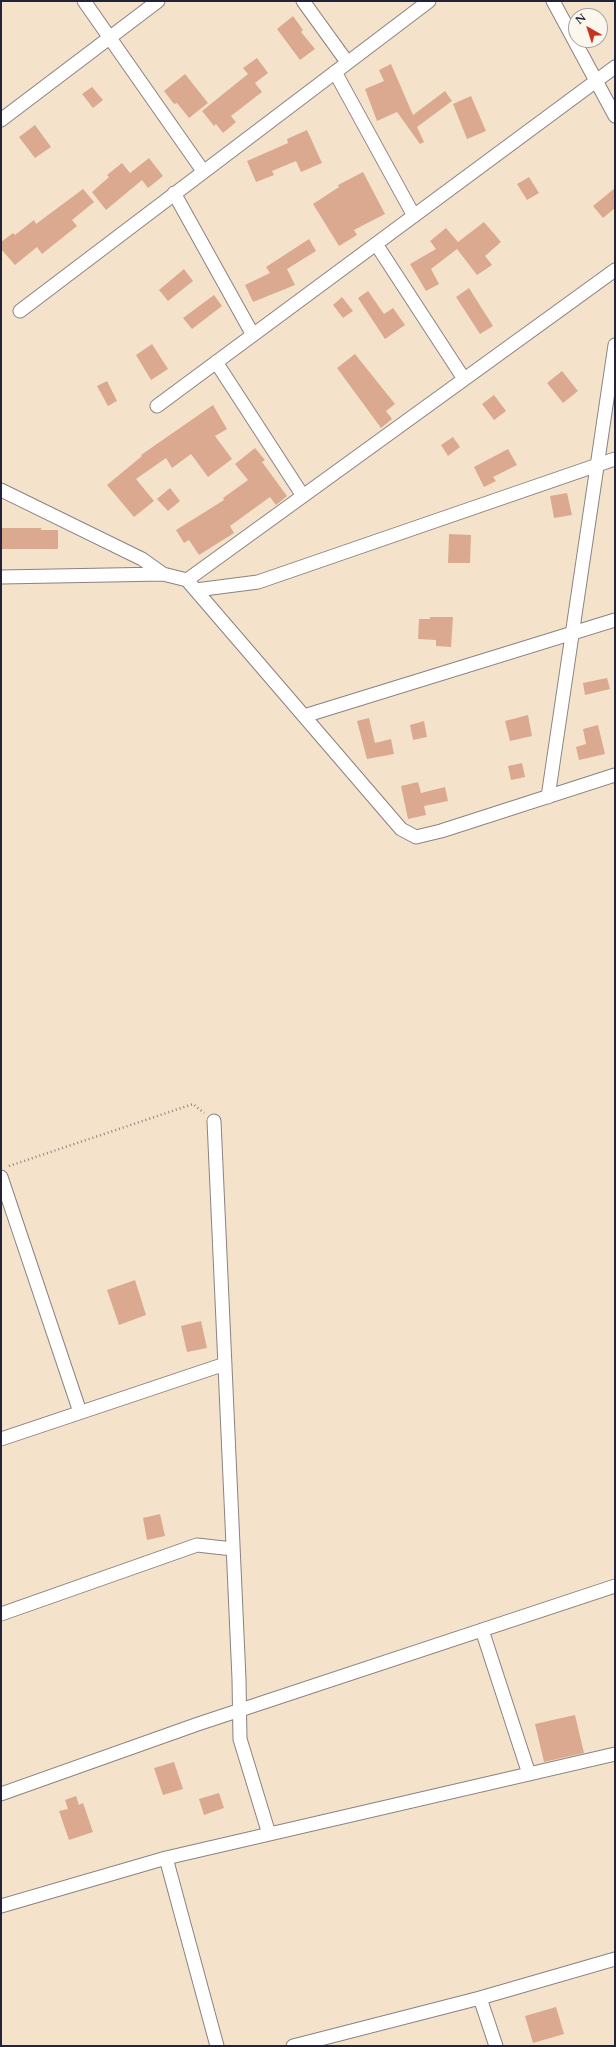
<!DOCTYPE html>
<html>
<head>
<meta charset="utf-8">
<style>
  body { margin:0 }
  #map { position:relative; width:616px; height:2047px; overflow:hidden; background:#f4e3ca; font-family:Cardo,serif }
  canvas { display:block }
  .frame { position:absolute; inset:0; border:2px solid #22223b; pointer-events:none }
  .north { position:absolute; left:568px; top:8px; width:40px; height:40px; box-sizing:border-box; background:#fbf7ec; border:1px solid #a4a2a5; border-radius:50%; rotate:321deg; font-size:11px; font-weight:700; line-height:16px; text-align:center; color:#22223b }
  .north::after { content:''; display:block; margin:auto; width:14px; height:18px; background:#c8321e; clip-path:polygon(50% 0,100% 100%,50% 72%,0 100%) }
</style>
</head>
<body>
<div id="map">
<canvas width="616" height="2047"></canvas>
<div class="frame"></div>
<div class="north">N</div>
</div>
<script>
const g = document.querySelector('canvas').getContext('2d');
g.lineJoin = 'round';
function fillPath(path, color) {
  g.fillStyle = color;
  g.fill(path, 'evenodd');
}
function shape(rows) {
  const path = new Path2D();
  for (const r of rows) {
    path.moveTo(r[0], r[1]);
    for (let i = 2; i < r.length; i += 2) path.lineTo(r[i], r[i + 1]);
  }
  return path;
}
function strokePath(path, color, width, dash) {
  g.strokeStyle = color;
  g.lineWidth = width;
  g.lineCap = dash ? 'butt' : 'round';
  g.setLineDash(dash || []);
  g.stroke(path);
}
const building = shape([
  [293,16,303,30,301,32,315,49,300,60,277,29],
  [257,58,268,73,255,83,262,92,231,116,236,122,223,133,216,124,214,126,202,111,248,74,243,68],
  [391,64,413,115,445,91,452,101,417,127,424,142,420,144,397,112,377,121,365,89,384,81,379,70],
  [185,74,208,103,189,118,177,103,174,104,164,91],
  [92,87,103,100,93,108,82,94],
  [471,96,486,131,467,139,453,104],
  [35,125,51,147,35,158,19,137],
  [307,130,322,163,301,172,296,161,272,171,274,175,256,182,247,161,288,143,287,139],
  [149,158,163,176,148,188,142,180,106,210,92,192,109,177,107,175,122,163,130,173],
  [363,172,385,214,354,230,357,235,339,246,313,204,339,187,338,185],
  [529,177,539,193,527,200,517,184],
  [615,188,615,208,603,218,593,206],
  [83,189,94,202,72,220,77,226,42,254,37,247,15,265,1,249,1,242,13,233,15,235,34,220,36,224],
  [484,222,501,242,485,256,492,265,477,275,457,249,431,269,439,284,426,291,410,264,436,249,430,241,446,228,458,242],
  [309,239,316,251,287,269,295,285,253,302,245,285,270,273,266,267],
  [184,269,193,281,168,301,159,290],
  [469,288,493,326,480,334,456,297],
  [368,291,384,314,393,308,405,325,385,339,358,298],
  [214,295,222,306,192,329,183,318],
  [342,297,353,311,343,318,333,305],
  [152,344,168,369,151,380,136,355],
  [355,354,395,404,386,411,392,419,381,428,337,368],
  [562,371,578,391,563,403,547,383],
  [107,381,117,401,108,406,97,386],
  [494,395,506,411,494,420,482,404],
  [213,405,227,429,215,436,232,459,208,477,191,454,172,468,166,458,136,479,154,501,134,517,107,485,142,456,141,455],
  [453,437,460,447,448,456,441,445],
  [255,448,265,460,262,462,287,496,276,505,270,497,230,526,234,533,199,555,189,540,184,543,176,530,224,500,223,498,248,480,235,464],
  [508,449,517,465,493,477,496,481,484,487,474,467],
  [170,488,180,501,168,511,157,499],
  [567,493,572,515,554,518,550,496],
  [1,528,41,528,41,530,58,530,58,549,1,549],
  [449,534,471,535,470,563,448,563],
  [430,617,453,617,451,647,436,646,436,640,418,639,419,619,430,619],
  [607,678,610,689,585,695,583,683],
  [528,715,532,736,510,741,505,721],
  [369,718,375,743,391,739,394,754,367,759,357,721],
  [424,721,427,737,413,740,410,725],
  [598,725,605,754,579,760,576,747,586,744,583,729],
  [522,763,525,777,511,780,508,766],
  [418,782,421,793,445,787,448,801,424,806,426,815,408,819,401,786],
  [135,1280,146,1315,119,1325,107,1290],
  [201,1321,207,1348,187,1352,181,1326],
  [160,1514,165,1536,147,1540,143,1518],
  [575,1715,584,1753,544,1762,535,1724],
  [174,1762,183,1789,163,1795,154,1768],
  [219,1793,224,1808,204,1815,199,1799],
  [76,1796,79,1805,83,1803,93,1832,69,1840,59,1811,68,1809,65,1800],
  [556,2007,564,2034,533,2043,525,2016]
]);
const path = shape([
  [9,1166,193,1104,204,1113]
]);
const street = shape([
  [84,1,203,171],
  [303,1,347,62],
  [553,1,615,116],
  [335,72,414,216],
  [1,120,158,1],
  [174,193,253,335],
  [376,244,464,379],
  [20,311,429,1],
  [216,362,303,496],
  [157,406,615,67],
  [1,490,142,559,163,574],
  [1,577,163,574,187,580,401,829,416,837,441,831,615,775],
  [187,580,615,270],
  [196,590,258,582,615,459],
  [304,716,615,620],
  [548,797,615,345],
  [214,1121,239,1679,240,1739,269,1834],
  [1,1177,80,1412],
  [1,1439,225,1364],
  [1,1614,197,1545,233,1549],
  [482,1630,529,1774],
  [1,1794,198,1724,615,1586],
  [166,1858,217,2046],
  [1,1906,166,1858,615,1754],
  [480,1998,496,2046],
  [293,2046,480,1998,615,1959]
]);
fillPath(building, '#dba98f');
strokePath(street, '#8b8282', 15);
strokePath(path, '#8b8282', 2.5, [1, 3]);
strokePath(street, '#fff', 13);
</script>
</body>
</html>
